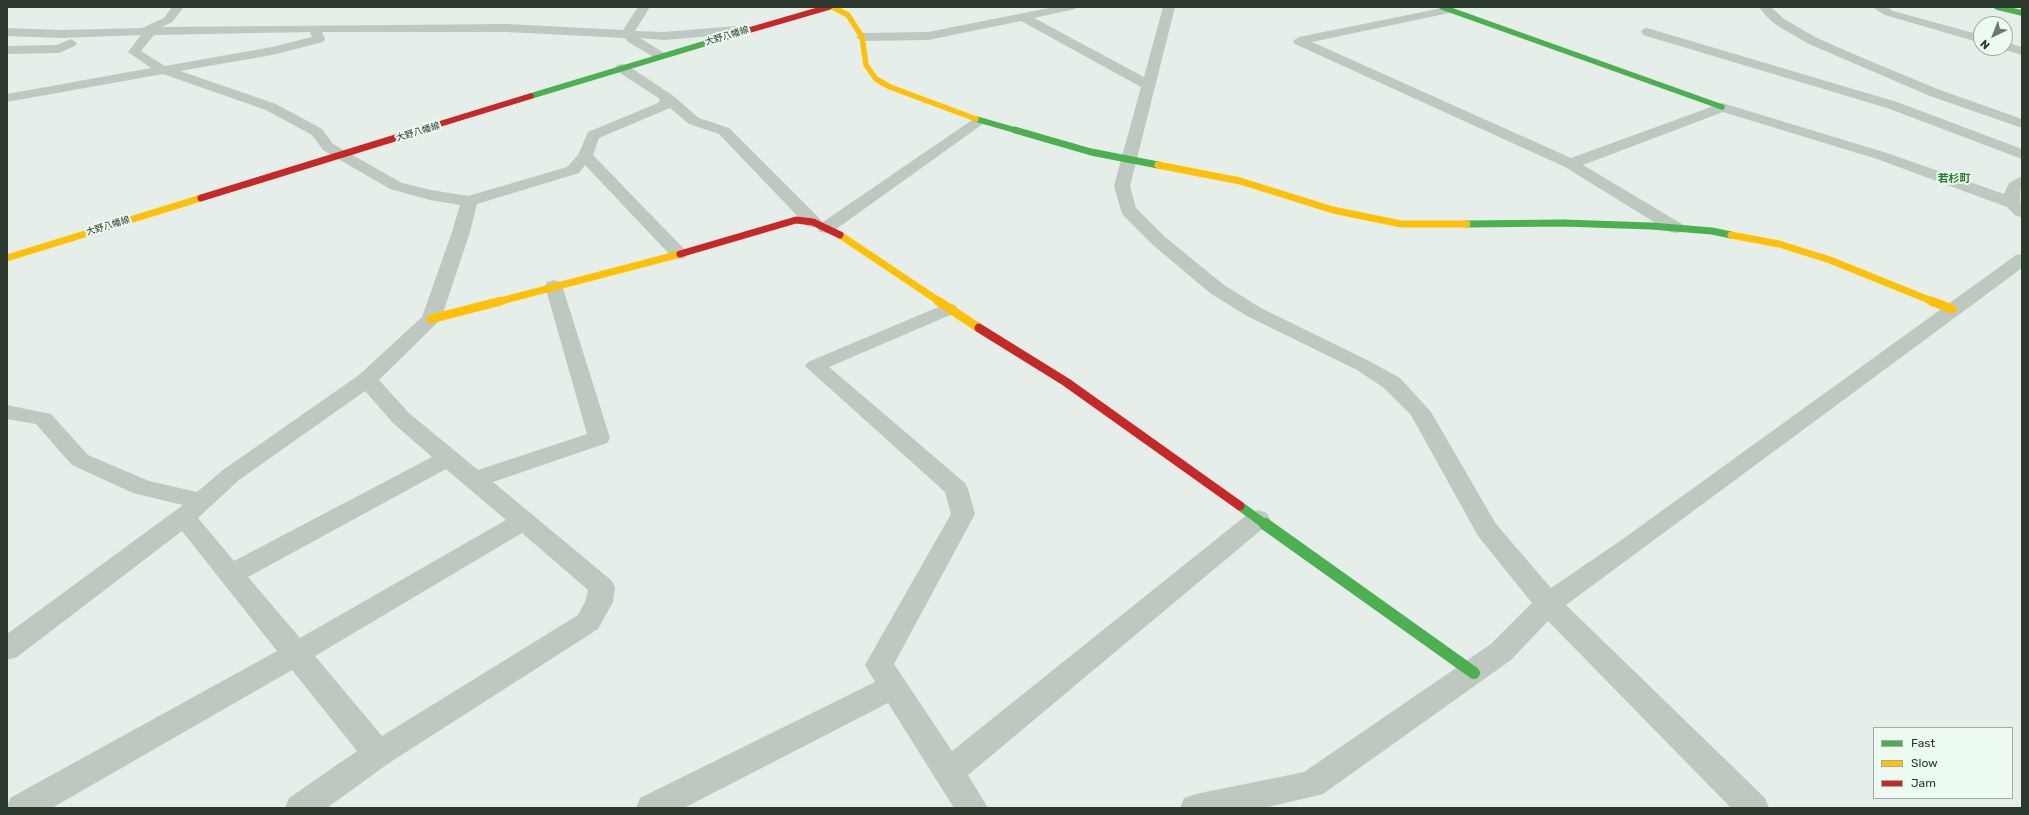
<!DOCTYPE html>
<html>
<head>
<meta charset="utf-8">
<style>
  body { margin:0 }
  #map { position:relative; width:2029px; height:815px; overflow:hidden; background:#e5eee8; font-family:Rubik,sans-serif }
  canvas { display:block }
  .frame { position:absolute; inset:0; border:8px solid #2b392d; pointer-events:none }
  .legend { position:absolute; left:1873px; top:727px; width:140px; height:72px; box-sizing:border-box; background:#edfaf2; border:1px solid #9fada3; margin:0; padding:5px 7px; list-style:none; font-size:12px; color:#2b392d }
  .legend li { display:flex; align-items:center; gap:8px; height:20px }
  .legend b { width:20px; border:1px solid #9fada3 }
  .north { position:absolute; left:1973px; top:16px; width:40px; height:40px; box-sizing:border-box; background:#edfaf2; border:1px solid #9fada3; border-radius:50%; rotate:223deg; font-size:11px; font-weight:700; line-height:16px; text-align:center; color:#2b392d }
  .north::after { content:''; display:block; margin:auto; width:14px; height:18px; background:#6c786e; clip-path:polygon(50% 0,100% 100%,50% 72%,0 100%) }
</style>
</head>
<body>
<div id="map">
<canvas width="2029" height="815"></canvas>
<div class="frame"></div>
<ul class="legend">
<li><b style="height:5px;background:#4caf50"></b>Fast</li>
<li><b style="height:5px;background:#ffc107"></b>Slow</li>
<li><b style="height:5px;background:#c62828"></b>Jam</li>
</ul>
<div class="north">N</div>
</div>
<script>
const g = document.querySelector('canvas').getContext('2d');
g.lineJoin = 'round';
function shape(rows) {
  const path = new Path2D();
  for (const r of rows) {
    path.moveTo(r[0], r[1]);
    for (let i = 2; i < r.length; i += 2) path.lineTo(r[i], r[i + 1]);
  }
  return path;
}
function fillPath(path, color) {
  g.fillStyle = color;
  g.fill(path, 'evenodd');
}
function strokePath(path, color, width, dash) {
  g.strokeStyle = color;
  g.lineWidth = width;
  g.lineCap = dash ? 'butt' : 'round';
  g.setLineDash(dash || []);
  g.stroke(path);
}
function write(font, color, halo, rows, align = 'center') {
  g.font = font + ' Rubik,"Noto Sans JP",sans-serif';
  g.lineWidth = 4;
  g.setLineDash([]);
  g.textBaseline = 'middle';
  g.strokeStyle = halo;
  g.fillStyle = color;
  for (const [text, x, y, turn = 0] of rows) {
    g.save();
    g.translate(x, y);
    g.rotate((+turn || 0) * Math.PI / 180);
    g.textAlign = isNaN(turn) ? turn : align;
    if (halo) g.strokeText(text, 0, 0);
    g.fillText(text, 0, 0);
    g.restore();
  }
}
const street = shape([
  [172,7,184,7,172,22,162,27,507,24,623,30,638,7,650,7,635,31,664,32,748,25,754,29,748,33,664,40,640,38,664,53,665,56,659,60,628,42,625,38,507,32,322,32,325,39,323,42,272,55,180,71,276,104,322,129,333,144,402,183,431,190,468,196,567,167,578,155,588,132,658,103,660,99,617,71,615,68,617,65,622,64,627,65,672,95,699,118,729,128,819,218,822,222,820,224,975,118,985,118,987,121,832,232,826,233,820,232,817,228,819,226,813,227,807,226,719,134,689,124,670,108,599,138,593,155,685,250,688,254,685,258,679,259,673,258,585,165,579,173,477,204,470,232,441,319,379,380,409,413,478,470,587,434,545,286,547,282,554,280,561,282,610,438,607,443,493,482,611,580,615,587,613,602,598,629,389,763,327,808,285,808,289,798,357,751,292,670,52,808,7,808,10,798,277,651,182,531,17,657,7,660,7,634,183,505,133,493,72,465,36,424,7,419,7,405,51,414,88,455,149,481,197,492,223,470,359,375,422,317,452,232,460,205,430,200,390,189,323,150,312,135,266,110,163,74,7,102,7,94,151,68,128,52,141,35,61,38,7,36,7,28,61,30,142,28,164,18,172,7],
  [310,32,312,37,272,47,165,66,141,51,154,35,310,32],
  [365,391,393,423,432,457,234,561,198,518,239,480,365,391],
  [446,469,506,520,300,638,248,577,446,469],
  [522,533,588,590,585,602,578,615,382,736,315,656,522,533],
  [1054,7,1077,7,1075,9,1034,18,1144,77,1163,7,1175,7,1130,186,1136,208,1165,237,1224,285,1261,308,1371,362,1400,378,1431,412,1496,524,1551,588,1620,541,2016,255,2022,254,2022,268,1566,605,1765,798,1769,808,1731,808,1548,621,1511,660,1323,794,1264,808,1180,808,1184,798,1196,794,1304,772,1491,644,1532,603,1478,536,1411,415,1384,388,1357,370,1247,316,1210,293,1153,245,1122,214,1114,186,1141,87,1021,21,928,40,862,41,856,37,862,33,928,32,1054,7],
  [1447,7,1453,8,1455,10,1449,13,1312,42,1571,158,1722,103,1887,153,2004,194,2009,183,2022,176,2020,196,2022,217,2016,216,2007,207,1877,159,1723,112,1583,165,1682,224,1685,228,1682,232,1676,233,1670,232,1565,167,1295,44,1293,41,1299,37,1447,7],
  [1759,7,1771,7,1784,19,1817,38,1865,59,1940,90,2022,119,2022,128,1930,96,1809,44,1776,25,1766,16,1759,7],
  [1872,7,1887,7,1893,11,1981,35,1981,43,1885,15,1872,7],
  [1647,28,1897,102,2022,149,2022,159,1887,108,1643,35,1641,32,1643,29,1647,28],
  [71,39,77,43,75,46,59,53,7,54,7,46,57,45,71,39],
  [2005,42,2022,47,2022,55,2001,49,2005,48,2005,42],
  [948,303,955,305,958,309,955,313,829,367,965,483,968,489,975,514,894,664,952,751,1249,513,1258,510,1267,513,1270,519,1267,525,968,775,988,808,954,808,888,703,684,808,636,808,640,798,875,682,865,665,951,514,945,492,805,366,808,362,948,303]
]);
const fastFar3 = shape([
  [1442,7,1722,107],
  [1997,7,2022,13],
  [531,96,743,32],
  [976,119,1018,131]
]);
const fastFar2 = shape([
  [1015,130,1091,152,1158,165],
  [1467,224,1563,223,1651,226,1712,231,1731,235]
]);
const fastFar1 = shape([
  [1240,506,1266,525]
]);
const fast = shape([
  [1265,524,1474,673]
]);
const slowFar2 = shape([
  [832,7,848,15,862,37,866,65,876,79,890,87,976,119]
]);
const slowFar1 = shape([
  [1158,165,1240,181,1333,210,1401,224,1467,224],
  [840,235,940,302],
  [1731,235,1779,244,1830,260,1934,302],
  [7,258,201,198],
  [497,302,680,254]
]);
const slow = shape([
  [938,301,979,328],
  [1931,301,1952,309],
  [431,319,501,301]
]);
const jamFar2 = shape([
  [743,32,829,7],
  [417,131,531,96]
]);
const jamFar1 = shape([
  [201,198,421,130],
  [680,254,796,220,813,222,840,235]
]);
const jam = shape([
  [979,328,1066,382,1240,506]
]);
const farStreetnames = [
  ["大野八幡線",727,36,-17],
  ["大野八幡線",418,132,-17],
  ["大野八幡線",108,226,-17]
];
const farQuarternames = [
  ["若杉町",1954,179]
];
fillPath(street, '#bdc8c0');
strokePath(fastFar3, '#4caf50', 5.5);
strokePath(fastFar2, '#4caf50', 7);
strokePath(fastFar1, '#4caf50', 9);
strokePath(fast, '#4caf50', 12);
strokePath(slowFar2, '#ffc107', 5.5);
strokePath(slowFar1, '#ffc107', 7);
strokePath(slow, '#ffc107', 9);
strokePath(jamFar2, '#c62828', 5.5);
strokePath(jamFar1, '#c62828', 7);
strokePath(jam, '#c62828', 9);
write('9px', '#2b392d', '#edfaf2', farStreetnames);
write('bold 11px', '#287d2e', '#edfaf2', farQuarternames);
</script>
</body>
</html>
